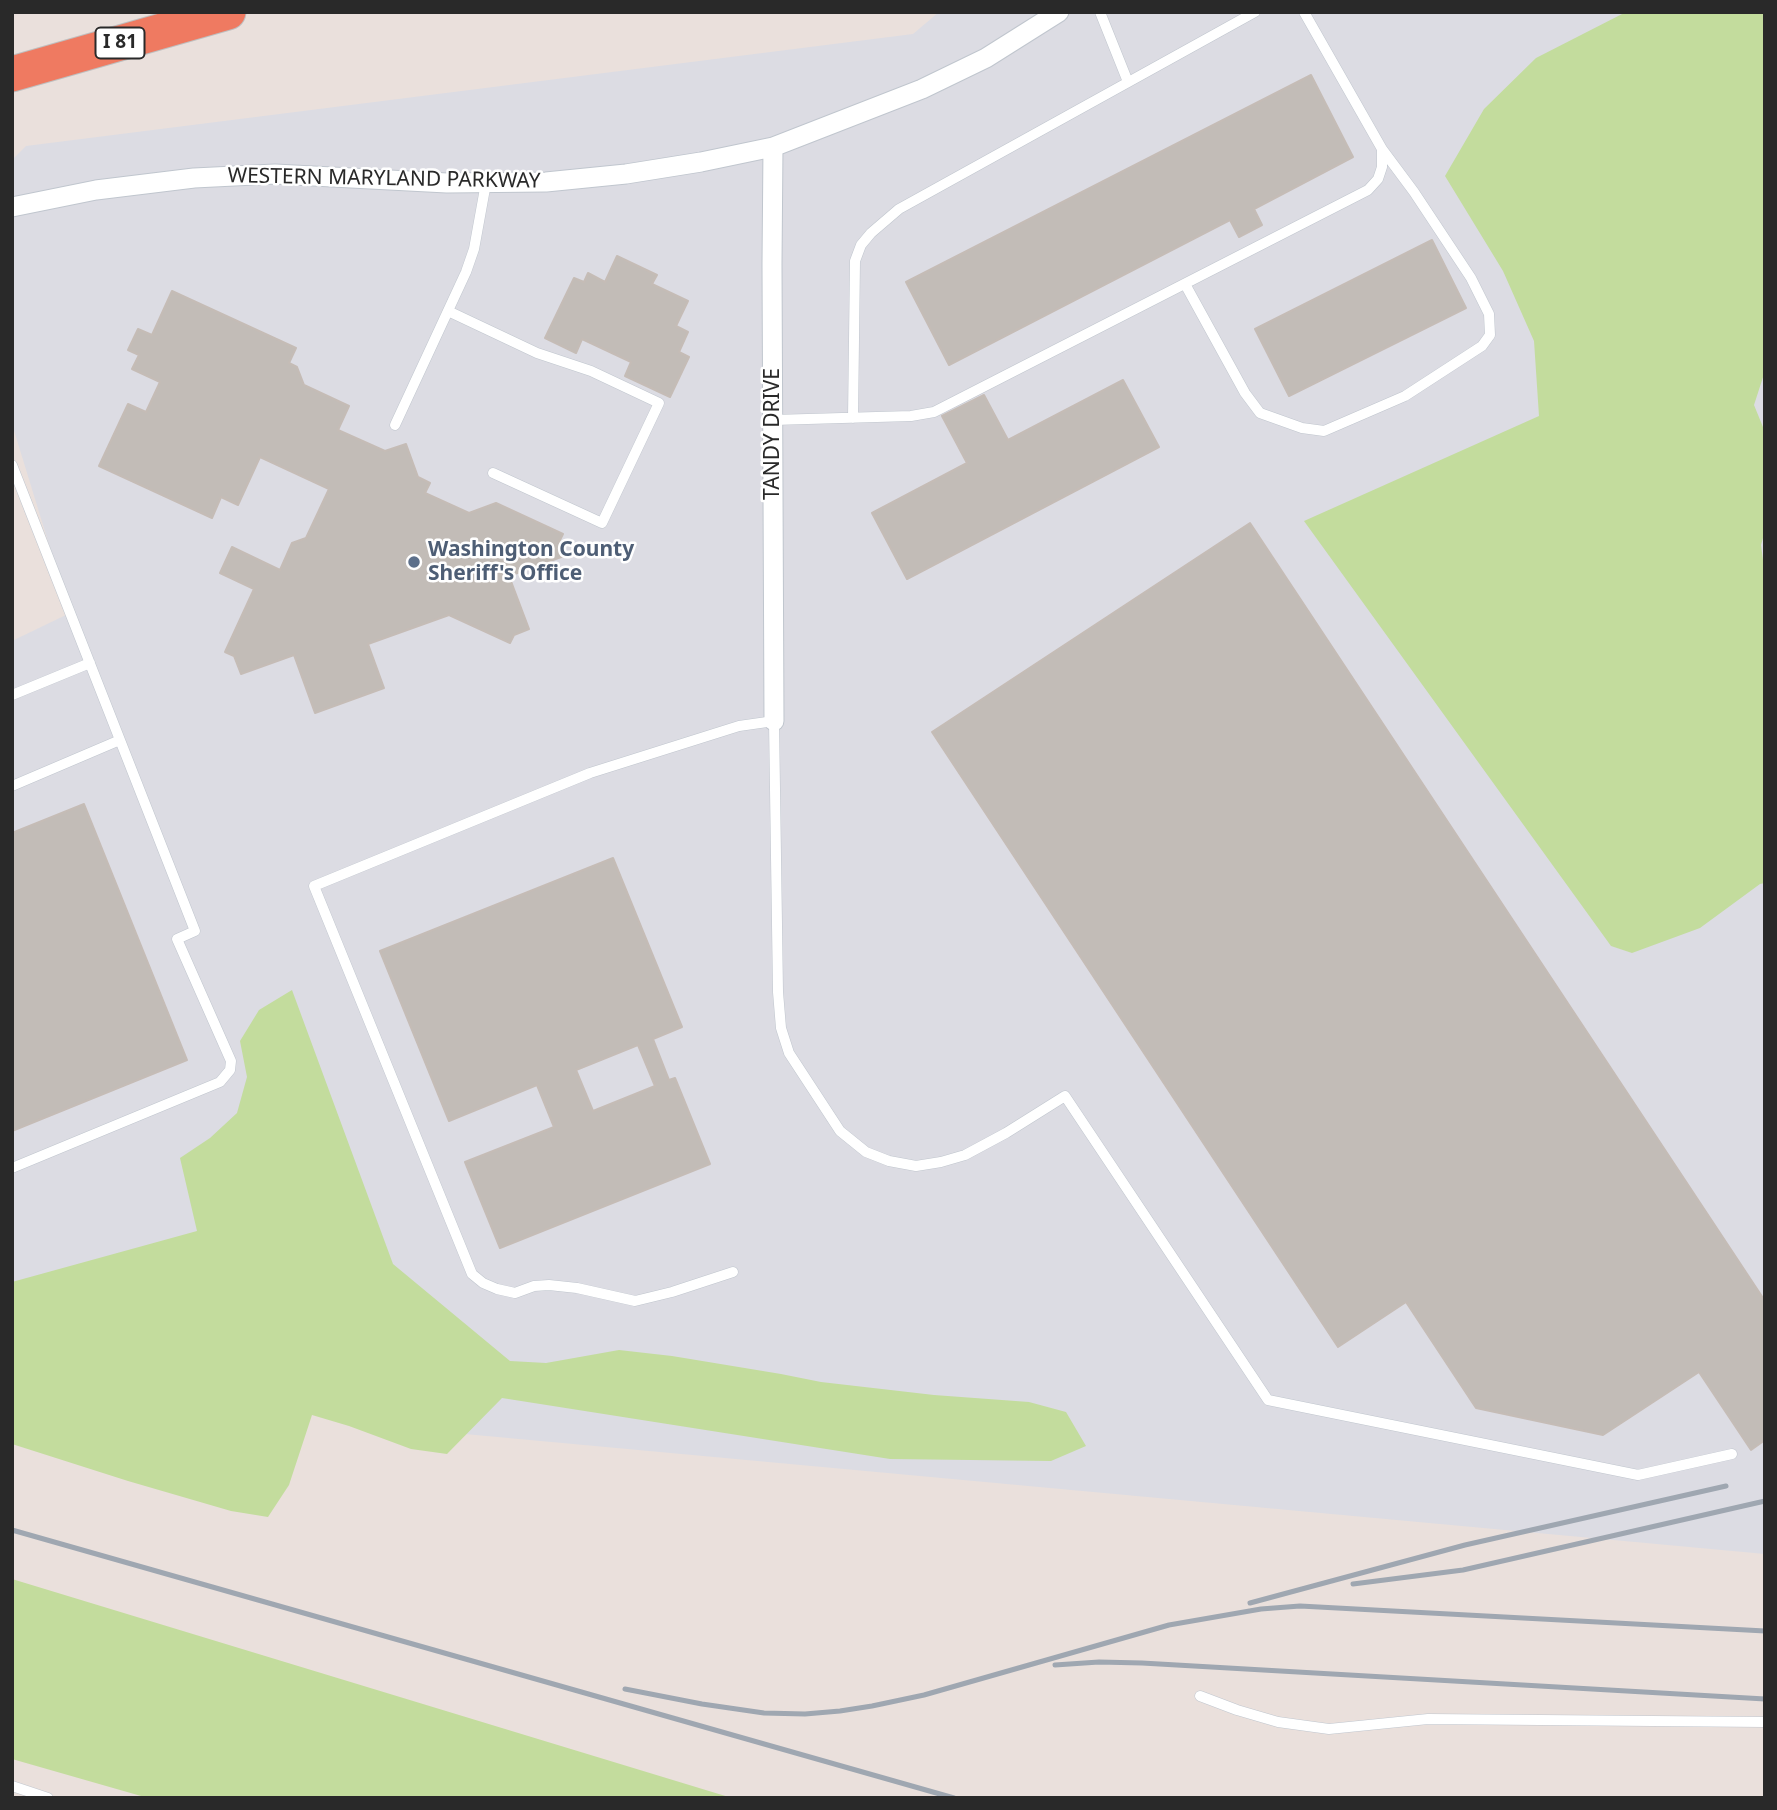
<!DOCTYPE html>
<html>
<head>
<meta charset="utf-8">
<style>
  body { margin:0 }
  #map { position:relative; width:1777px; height:1810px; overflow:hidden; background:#eae0dc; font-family:"Noto Sans",sans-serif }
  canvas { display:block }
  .frame { position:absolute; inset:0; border:14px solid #292929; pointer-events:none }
</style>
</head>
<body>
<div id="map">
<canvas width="1777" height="1810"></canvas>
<div class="frame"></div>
</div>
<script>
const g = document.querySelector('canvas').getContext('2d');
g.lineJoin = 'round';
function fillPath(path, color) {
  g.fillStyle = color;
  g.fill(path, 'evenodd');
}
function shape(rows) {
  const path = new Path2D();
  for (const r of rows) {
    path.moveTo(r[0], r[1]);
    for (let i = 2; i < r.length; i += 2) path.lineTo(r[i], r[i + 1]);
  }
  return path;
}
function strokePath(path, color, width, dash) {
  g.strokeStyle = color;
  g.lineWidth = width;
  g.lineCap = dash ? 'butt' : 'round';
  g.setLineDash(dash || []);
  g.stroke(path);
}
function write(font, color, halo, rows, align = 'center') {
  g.font = font + ' "Noto Sans",sans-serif';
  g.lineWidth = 5;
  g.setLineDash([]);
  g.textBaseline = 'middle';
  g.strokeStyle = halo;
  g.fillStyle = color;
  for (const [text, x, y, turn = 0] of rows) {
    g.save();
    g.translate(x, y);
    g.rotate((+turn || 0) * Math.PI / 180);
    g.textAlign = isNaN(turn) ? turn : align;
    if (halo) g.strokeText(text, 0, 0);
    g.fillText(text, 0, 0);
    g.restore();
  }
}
const industrial = shape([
  [939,12,1765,12,1765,1554,454,1433,12,1369,12,641,70,613,12,424,12,160,26,146,913,34]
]);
const green = shape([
  [1626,12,1765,12,1765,371,1754,405,1765,432,1765,531,1761,545,1765,575,1765,883,1760,884,1700,928,1632,953,1611,946,1304,521,1539,416,1534,341,1503,271,1445,176,1484,109,1536,58],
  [292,990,393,1264,510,1361,546,1363,619,1350,672,1356,781,1374,821,1382,934,1395,1029,1402,1066,1412,1086,1446,1051,1461,890,1459,502,1398,447,1454,411,1449,349,1426,312,1415,289,1485,268,1517,231,1511,128,1481,12,1444,12,1282,197,1231,180,1158,210,1138,237,1113,247,1077,240,1041,259,1010],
  [12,1579,732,1798,148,1798,12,1759]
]);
const building = shape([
  [1311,75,1353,157,1254,209,1262,225,1239,237,1230,220,949,365,906,282,1311,75],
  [1432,240,1466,308,1289,396,1255,329,1432,240],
  [617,256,657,275,652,284,688,301,676,326,688,332,679,352,689,357,670,397,625,376,631,362,582,339,576,353,545,338,574,278,584,282,588,273,605,282,617,256],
  [172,291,296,348,289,363,297,367,304,385,349,406,338,430,385,451,406,444,418,477,430,483,425,493,469,513,496,503,563,534,559,542,564,556,509,576,529,629,514,635,510,643,449,615,368,644,384,688,315,713,294,655,241,674,234,656,225,652,254,589,220,573,232,547,280,570,292,543,306,538,329,489,260,457,238,505,221,497,212,518,99,466,128,404,146,412,160,382,132,369,139,355,128,350,138,329,152,335,172,291],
  [1123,380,1159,447,907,579,872,513,967,463,942,416,984,395,1008,440,1123,380],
  [1250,523,1765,1301,1765,1440,1751,1450,1699,1372,1603,1435,1476,1408,1406,1302,1338,1347,932,732,1250,523],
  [84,804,187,1060,12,1131,12,833,84,804],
  [613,858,682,1027,653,1039,669,1080,675,1078,710,1164,500,1248,465,1162,554,1127,537,1085,449,1121,380,951,613,858],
  [638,1045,655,1086,593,1111,576,1070,638,1045]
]);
const service = shape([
  [1100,12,1128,82],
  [1185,284,1245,393,1260,413,1302,428,1324,431,1405,396,1482,346,1490,335,1489,314,1471,278,1414,192,1382,149],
  [448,311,537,353,591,371,659,403,602,523,493,473],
  [853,418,855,261,861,245,871,233,899,209,1255,12],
  [773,420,911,416,934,412,1368,190,1378,179,1382,167,1382,149,1304,12],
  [395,425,466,272,474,249,486,183],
  [12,465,195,931,177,939,231,1061,230,1070,220,1082,12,1168],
  [12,695,90,663],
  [12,786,120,740],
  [733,1272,672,1292,635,1301,577,1288,549,1285,534,1286,515,1293,497,1289,483,1283,472,1274,314,886,590,773,739,726,774,721,778,992,781,1028,789,1053,840,1131,866,1152,889,1161,916,1166,941,1162,965,1155,1006,1133,1065,1096,1268,1400,1638,1475,1732,1454],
  [1200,1696,1237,1710,1278,1722,1329,1729,1428,1719,1765,1722],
  [12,1786,48,1798]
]);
const minor = shape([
  [773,147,772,264,774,721],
  [12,207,96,190,194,178,275,174,447,183,546,182,626,174,701,162,773,147,922,89,986,58,1059,12]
]);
const motorway = shape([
  [12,74,228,12]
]);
const rail = shape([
  [12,1530,954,1798],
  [1353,1584,1463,1570,1765,1501],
  [1250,1603,1465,1545,1726,1486],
  [1055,1665,1099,1662,1142,1663,1765,1699],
  [625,1689,702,1704,764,1713,805,1714,840,1711,872,1706,924,1695,1169,1625,1261,1609,1300,1606,1765,1631]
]);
const markers = [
  [414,562,7,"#5c6f8a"]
];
const shields = [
  [120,43,49]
];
const shieldNames = [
  ["I 81",120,43]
];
const streetNames = [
  ["WESTERN MARYLAND PARKWAY",384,179,1],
  ["TANDY DRIVE",773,434,-90]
];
const serviceNames = [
  ["Washington County",428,550],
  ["Sheriff's Office",428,574]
];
fillPath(industrial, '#dcdce3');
fillPath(green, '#c3dc9d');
fillPath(building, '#c2bcb7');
strokePath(building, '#c5bcb6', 2);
strokePath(service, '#c0c6ce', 11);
strokePath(minor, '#c0c6ce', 21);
strokePath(motorway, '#bfbfbf', 37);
strokePath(service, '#fff', 10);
strokePath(minor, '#fff', 19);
strokePath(motorway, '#ef7a61', 35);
strokePath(rail, '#9fa7b1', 5);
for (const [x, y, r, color] of markers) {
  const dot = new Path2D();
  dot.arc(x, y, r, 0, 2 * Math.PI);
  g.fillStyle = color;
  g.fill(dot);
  strokePath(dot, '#fff', 2.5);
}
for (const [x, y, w] of shields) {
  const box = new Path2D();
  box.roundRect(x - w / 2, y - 15.5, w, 31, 5);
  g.fillStyle = '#fff';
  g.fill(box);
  strokePath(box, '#292929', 2);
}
write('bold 19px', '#292929', null, shieldNames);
write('21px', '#292929', '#fff', streetNames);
write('bold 21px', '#4e5e75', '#fff', serviceNames, 'left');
</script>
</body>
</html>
